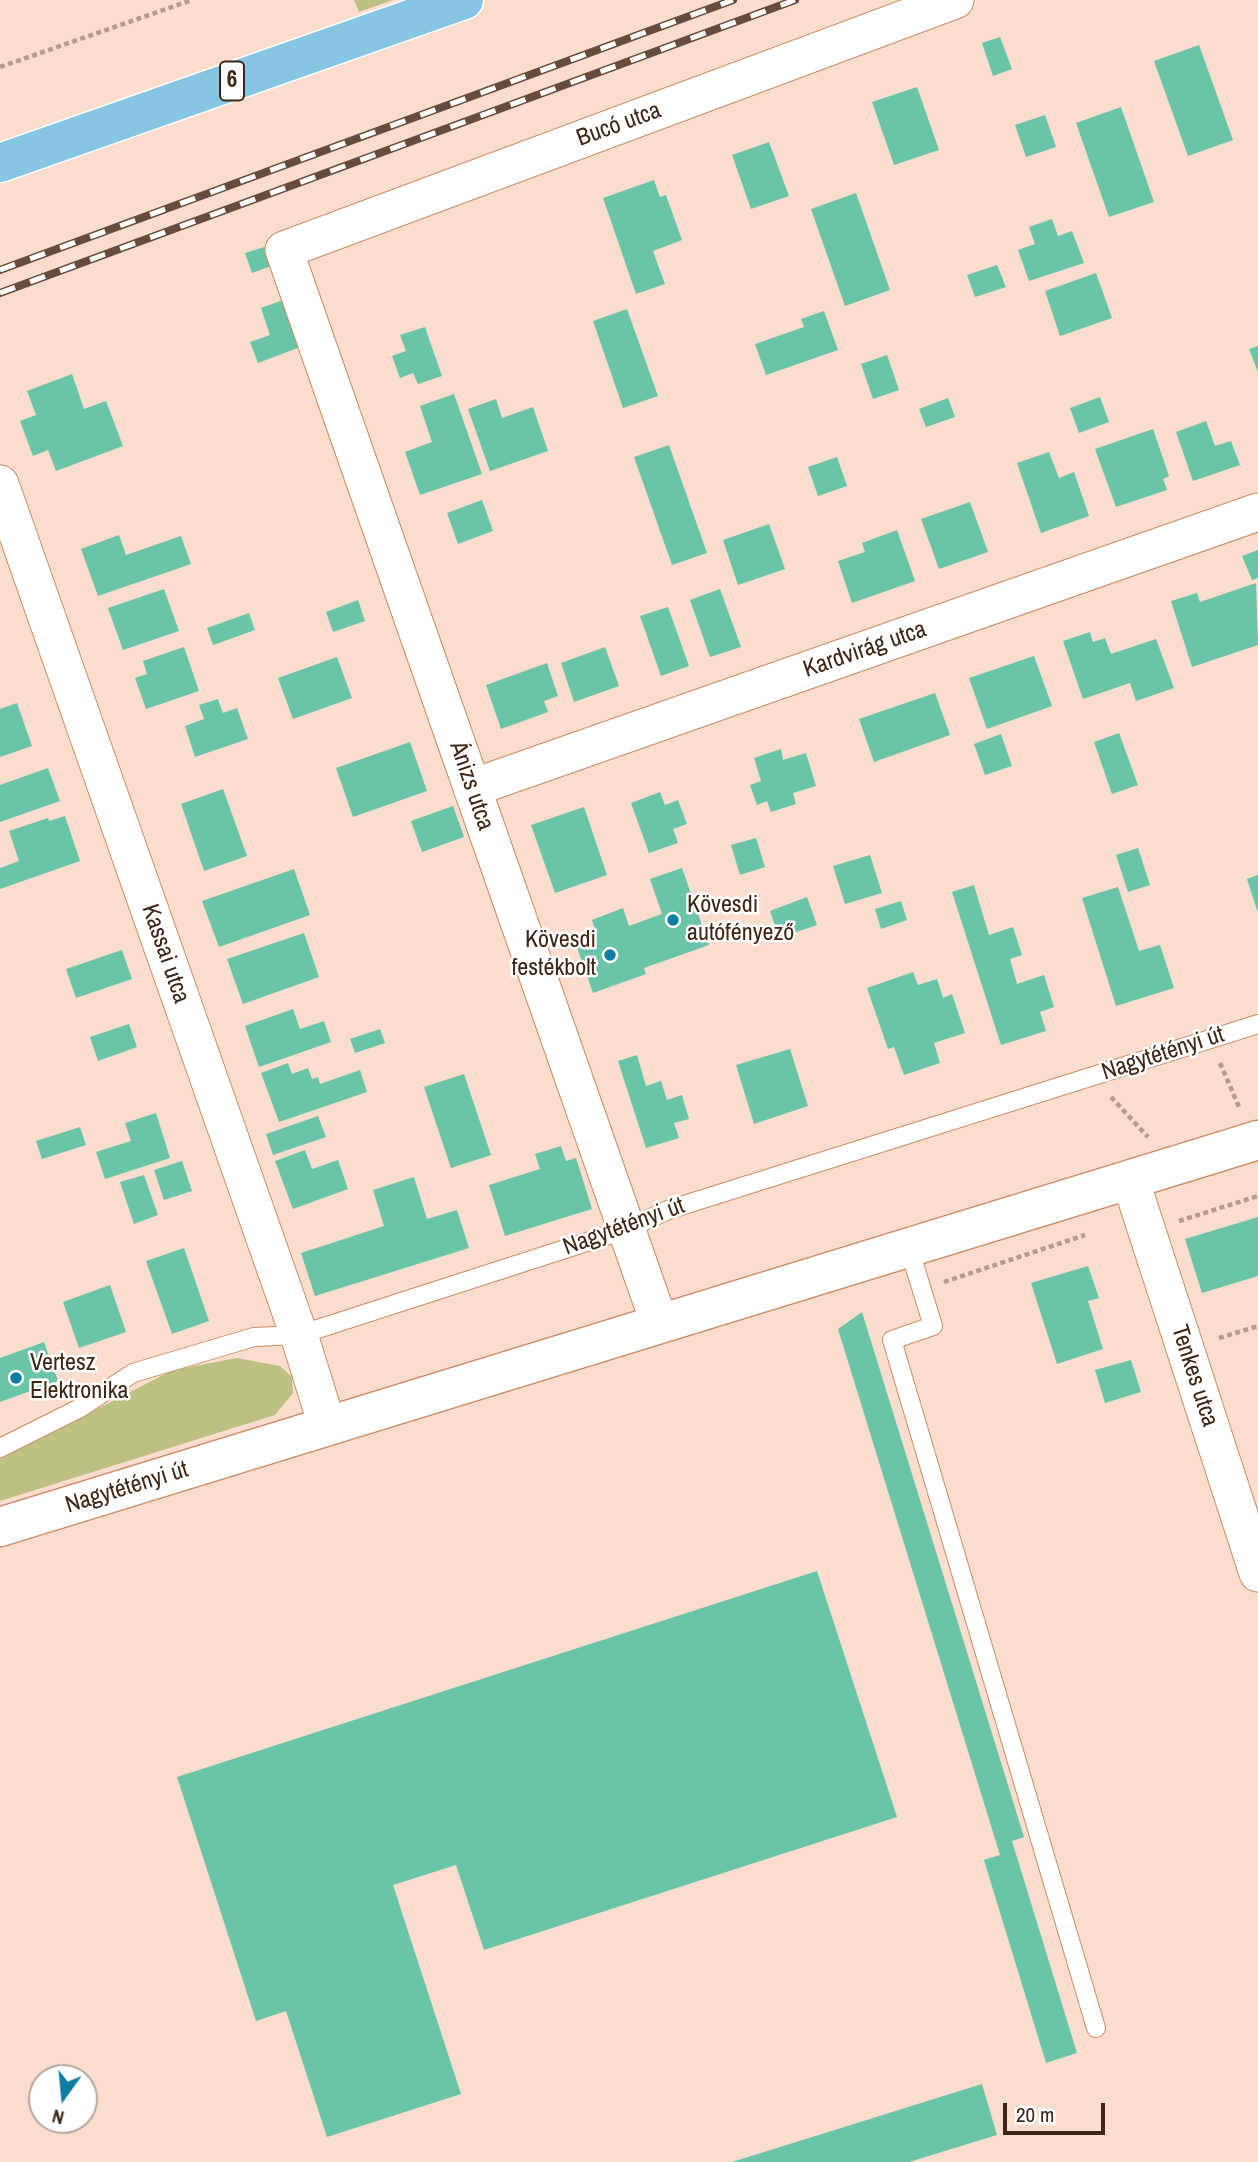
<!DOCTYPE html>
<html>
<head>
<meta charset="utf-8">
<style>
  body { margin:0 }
  #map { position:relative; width:1258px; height:2162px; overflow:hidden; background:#faddcd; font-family:"Archivo Narrow",sans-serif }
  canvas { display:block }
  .north { position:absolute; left:28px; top:2064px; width:70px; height:70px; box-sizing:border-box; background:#fff; border:2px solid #b2a8a1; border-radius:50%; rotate:195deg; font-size:19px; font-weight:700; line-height:28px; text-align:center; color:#3f2514 }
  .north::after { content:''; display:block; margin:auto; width:24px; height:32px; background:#107da6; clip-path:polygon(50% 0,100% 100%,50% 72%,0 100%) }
  .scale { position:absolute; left:1003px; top:2103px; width:102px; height:32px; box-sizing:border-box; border:4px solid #3f2514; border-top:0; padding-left:9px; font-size:21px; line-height:24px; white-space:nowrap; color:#3f2514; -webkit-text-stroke:5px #fff; paint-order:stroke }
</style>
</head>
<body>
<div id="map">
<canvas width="1258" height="2162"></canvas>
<div class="north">N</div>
<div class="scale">20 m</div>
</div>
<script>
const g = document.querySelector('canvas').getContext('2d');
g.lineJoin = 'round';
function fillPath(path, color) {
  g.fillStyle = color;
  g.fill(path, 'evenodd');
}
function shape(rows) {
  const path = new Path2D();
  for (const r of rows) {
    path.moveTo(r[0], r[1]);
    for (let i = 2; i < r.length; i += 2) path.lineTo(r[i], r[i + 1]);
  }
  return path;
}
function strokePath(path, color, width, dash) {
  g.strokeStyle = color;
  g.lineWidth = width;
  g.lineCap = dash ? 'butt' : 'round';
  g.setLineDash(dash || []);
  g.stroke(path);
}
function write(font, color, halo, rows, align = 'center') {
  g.font = font + ' "Archivo Narrow",sans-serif';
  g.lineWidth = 5;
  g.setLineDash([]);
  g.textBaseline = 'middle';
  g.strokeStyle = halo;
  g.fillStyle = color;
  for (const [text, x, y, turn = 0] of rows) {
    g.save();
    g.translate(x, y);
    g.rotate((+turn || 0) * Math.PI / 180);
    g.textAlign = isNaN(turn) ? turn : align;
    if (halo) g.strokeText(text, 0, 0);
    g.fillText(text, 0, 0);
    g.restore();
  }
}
const green = shape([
  [354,0,393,0,359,12],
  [237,1358,280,1366,292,1377,293,1393,275,1415,0,1501,0,1459,173,1370]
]);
const building = shape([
  [1000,37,1012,69,993,76,982,43],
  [1199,45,1233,140,1188,156,1154,61],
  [917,87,939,150,894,165,872,102],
  [1121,107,1154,202,1109,217,1076,123],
  [1045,115,1056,147,1026,157,1015,125],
  [769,142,789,196,751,209,732,155],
  [654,180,660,197,666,195,682,240,653,251,665,284,636,294,603,198],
  [856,193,890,290,845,306,811,209],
  [1052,219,1058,236,1072,231,1084,263,1029,281,1018,250,1035,244,1029,227],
  [271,245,277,264,252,273,245,253],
  [997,265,1006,287,975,297,967,275],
  [1096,273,1112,318,1060,336,1045,291],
  [286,299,303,346,258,363,250,342,270,335,261,308],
  [627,309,658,396,623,408,593,321],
  [824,311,838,350,766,375,755,344,804,327,801,319],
  [425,327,442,376,418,384,413,373,400,378,392,356,406,351,400,335],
  [1258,346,1258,372,1249,349],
  [887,355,899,390,873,399,861,364],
  [72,374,84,409,106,401,123,446,56,471,48,450,33,456,20,421,36,415,27,391],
  [454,394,482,474,420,495,405,452,432,442,420,406],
  [1100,397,1109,422,1079,433,1070,408],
  [948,398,955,417,926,427,919,409],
  [496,399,502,418,533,407,548,451,490,471,468,409],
  [1206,421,1215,446,1231,441,1240,465,1193,481,1176,432],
  [1153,429,1169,476,1163,479,1167,490,1116,507,1095,449],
  [669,445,707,553,672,565,634,457],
  [1049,452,1059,478,1074,472,1089,516,1041,533,1017,463],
  [837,457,847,486,818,496,808,467],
  [482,500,493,531,458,544,447,513],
  [970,502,988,552,939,569,921,519],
  [769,524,785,569,738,585,723,540],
  [897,530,915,581,852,603,838,561,865,552,862,543],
  [119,535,126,555,181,536,191,564,98,596,81,549],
  [1258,550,1258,578,1252,580,1242,556],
  [1256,583,1258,645,1192,667,1171,601,1197,593,1200,602],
  [164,589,179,631,123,650,108,608],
  [720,589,741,647,710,657,690,600],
  [358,600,365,621,333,632,326,612],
  [668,607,689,666,661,676,640,616],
  [249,613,255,630,213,645,207,628],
  [1090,632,1093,642,1105,638,1111,654,1156,639,1174,688,1136,701,1130,683,1083,699,1063,641],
  [184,647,199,691,146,709,135,678,147,674,143,661],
  [605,647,619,686,574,702,561,663],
  [1034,656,1052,706,987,729,969,678],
  [337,657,352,698,293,719,278,678],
  [547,663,558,696,544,701,548,712,501,729,486,685],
  [935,693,950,735,874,762,859,719],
  [218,699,223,713,237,708,248,739,195,757,185,726,204,719,199,705],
  [17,703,32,746,0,757,0,709],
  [1119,733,1138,785,1112,794,1094,742],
  [1001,734,1012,766,985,775,974,744],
  [410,742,427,791,353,817,336,768],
  [781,749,783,760,806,753,816,786,793,793,796,804,771,812,767,801,757,805,750,785,761,781,754,758],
  [48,768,60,801,0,822,0,785],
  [223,789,247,856,204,871,181,804],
  [660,792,665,805,678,800,687,824,673,829,678,843,649,853,631,803],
  [453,806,464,837,422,852,411,821],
  [584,807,607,875,555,893,531,825],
  [65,816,80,861,0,889,0,868,19,861,9,831,48,818,49,821],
  [756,838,765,867,740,875,731,845],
  [1138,848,1150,885,1128,892,1116,855],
  [870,855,882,893,845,904,833,866],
  [682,868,709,945,644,968,646,974,593,993,575,942,597,935,592,920,623,908,629,926,662,914,650,879],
  [294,869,310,915,219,947,202,901],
  [1258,875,1258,910,1257,910,1247,879],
  [974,885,989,935,1013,927,1022,955,1010,959,1017,984,1044,975,1054,1007,1040,1012,1046,1031,1001,1045,952,892],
  [1118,887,1139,951,1160,945,1174,988,1116,1006,1082,898],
  [807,897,817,925,779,938,770,911],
  [901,901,907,920,881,929,875,909],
  [304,933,319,977,243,1004,227,959],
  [122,950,132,979,76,998,66,969],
  [913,972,918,985,937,979,943,998,952,994,965,1033,934,1043,940,1063,904,1075,894,1047,888,1049,867,988],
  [293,1009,300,1029,324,1021,331,1042,259,1067,245,1026],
  [129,1024,137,1047,98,1061,90,1037],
  [380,1029,385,1043,355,1053,350,1039],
  [790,1049,808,1106,754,1124,736,1065],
  [637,1055,646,1086,661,1081,667,1100,682,1095,689,1119,674,1123,679,1138,646,1148,618,1061],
  [288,1063,292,1074,308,1068,312,1079,318,1077,320,1084,360,1070,367,1092,279,1122,261,1073],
  [464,1074,491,1155,451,1168,424,1087],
  [156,1113,170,1158,105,1179,96,1152,131,1141,125,1123],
  [318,1116,326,1137,273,1155,266,1134],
  [80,1127,86,1145,42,1159,36,1141],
  [561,1146,566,1161,576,1158,592,1209,505,1236,489,1185,540,1169,535,1154],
  [305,1150,312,1169,338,1160,348,1189,293,1209,275,1161],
  [182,1161,192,1191,164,1200,154,1170],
  [144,1175,158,1215,134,1224,120,1182],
  [414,1177,427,1219,457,1210,469,1248,315,1296,301,1253,384,1226,373,1190],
  [1258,1217,1258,1276,1202,1293,1185,1239],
  [184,1248,209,1321,172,1334,146,1261],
  [1088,1266,1099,1298,1088,1301,1103,1349,1057,1364,1031,1283],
  [110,1285,126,1332,79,1348,63,1302],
  [862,1312,1024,1837,1012,1841,1077,2053,1046,2063,984,1860,1000,1855,838,1329],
  [44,1342,58,1381,0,1402,0,1358],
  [1131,1360,1141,1392,1105,1403,1095,1370],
  [817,1571,897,1817,484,1950,456,1865,393,1885,461,2094,327,2137,286,2011,256,2021,177,1777],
  [982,2084,997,2135,909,2162,732,2162]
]);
const path = shape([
  [0,67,192,0],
  [1220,1063,1239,1107],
  [1111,1097,1148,1137],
  [1179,1221,1258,1196],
  [944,1282,1085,1235],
  [1219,1338,1258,1326]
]);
const lane = shape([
  [909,1248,933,1326,892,1340,1096,2028],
  [0,1448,80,1408,133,1373,254,1337,299,1335,627,1229,668,1210,1258,1024]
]);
const street = shape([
  [0,484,299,1335,327,1425],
  [472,788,1258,512],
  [1130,1179,1258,1573],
  [659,1322,284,250,955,0]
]);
const secondary = shape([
  [0,1527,1258,1140]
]);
const primary = shape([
  [0,163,464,0]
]);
const rail = shape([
  [0,270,733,0],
  [0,293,795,0]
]);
const markers = [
  [673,920,7,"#107da6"],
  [610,955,7,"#107da6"],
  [16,1378,7,"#107da6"]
];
const shields = [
  [232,81,24]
];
const shieldNames = [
  ["6",232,81]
];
const streetNames = [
  ["Bucó utca",619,125,-20],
  ["Kardvirág utca",865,650,-19],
  ["Ánizs utca",471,786,71],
  ["Kassai utca",165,954,71],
  ["Nagytétényi út",1163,1054,-18],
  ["Nagytétényi út",624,1227,-20],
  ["Tenkes utca",1194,1376,72],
  ["Nagytétényi út",127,1488,-17]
];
const poiNames = [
  ["Kövesdi",687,906],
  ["autófényező",687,934],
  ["Kövesdi",596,941,"right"],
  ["festékbolt",596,969,"right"],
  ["Vertesz",30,1364],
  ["Elektronika",30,1392]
];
fillPath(green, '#bcc082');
fillPath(building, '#6ac5a8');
strokePath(lane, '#ce8b64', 20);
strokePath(street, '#ce8b64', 39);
strokePath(secondary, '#ce8b64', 41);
strokePath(primary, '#fff', 41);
strokePath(path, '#b79b8a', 4.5, [5, 3.5]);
strokePath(lane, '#fff', 18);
strokePath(street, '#fff', 37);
strokePath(secondary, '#fff', 38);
strokePath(primary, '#86c6e2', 38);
strokePath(rail, '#674c3c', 8);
strokePath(rail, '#fff', 5, [16]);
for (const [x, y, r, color] of markers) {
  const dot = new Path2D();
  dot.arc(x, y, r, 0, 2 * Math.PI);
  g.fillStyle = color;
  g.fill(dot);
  strokePath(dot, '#fff', 2.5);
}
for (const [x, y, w] of shields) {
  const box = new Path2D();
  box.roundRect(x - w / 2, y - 19.5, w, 39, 5);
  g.fillStyle = '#fff';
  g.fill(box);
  strokePath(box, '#3f2514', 2);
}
write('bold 23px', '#3f2514', null, shieldNames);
write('24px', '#3f2514', '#fff', streetNames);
write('24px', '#3f2514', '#fff', poiNames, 'left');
</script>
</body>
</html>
